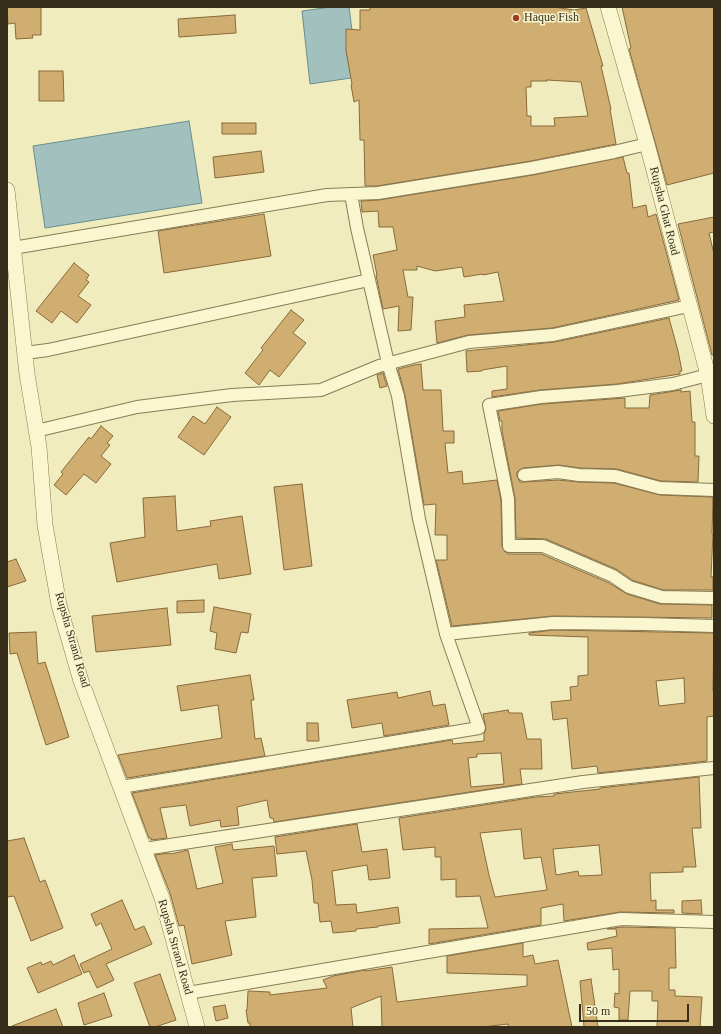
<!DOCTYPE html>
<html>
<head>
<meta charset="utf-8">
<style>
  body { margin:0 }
  #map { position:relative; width:721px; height:1034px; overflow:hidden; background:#f0ecbd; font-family:Georgia,serif }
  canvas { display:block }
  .frame { position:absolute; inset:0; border:8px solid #362e1b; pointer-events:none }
  .scale { position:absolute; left:579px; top:1004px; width:110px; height:18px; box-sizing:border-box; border:2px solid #362e1b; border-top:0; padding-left:5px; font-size:12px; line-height:14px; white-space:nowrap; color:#362e1b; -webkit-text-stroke:3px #f7f4cd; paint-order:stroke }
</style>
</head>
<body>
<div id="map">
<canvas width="721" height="1034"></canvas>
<div class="frame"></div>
<div class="scale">50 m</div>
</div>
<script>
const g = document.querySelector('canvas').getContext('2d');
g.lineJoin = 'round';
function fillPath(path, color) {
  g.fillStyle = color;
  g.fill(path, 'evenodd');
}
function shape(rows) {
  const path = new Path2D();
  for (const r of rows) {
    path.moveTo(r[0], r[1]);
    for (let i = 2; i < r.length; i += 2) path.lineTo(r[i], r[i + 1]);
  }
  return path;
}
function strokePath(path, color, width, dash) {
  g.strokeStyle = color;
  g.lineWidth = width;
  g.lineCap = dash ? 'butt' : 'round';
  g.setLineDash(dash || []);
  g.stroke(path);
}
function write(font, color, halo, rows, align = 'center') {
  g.font = font + ' Georgia,serif';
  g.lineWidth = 3;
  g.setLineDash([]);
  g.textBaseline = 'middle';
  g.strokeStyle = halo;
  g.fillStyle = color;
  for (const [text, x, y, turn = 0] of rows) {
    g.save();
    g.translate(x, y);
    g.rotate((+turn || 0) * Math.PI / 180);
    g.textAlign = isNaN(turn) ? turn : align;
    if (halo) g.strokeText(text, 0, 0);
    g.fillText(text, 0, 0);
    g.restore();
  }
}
const water = shape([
  [331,7,349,7,358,77,310,84,302,11,331,7],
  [189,121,202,203,45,228,33,146,189,121]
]);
const building = shape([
  [7,7,41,7,41,35,32,35,33,38,16,39,15,23,8,24,7,7],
  [370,7,554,7,574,10,586,8,603,66,601,66,611,109,610,109,616,144,531,161,377,186,365,186,364,140,360,140,359,100,354,102,351,85,352,84,346,51,346,29,360,30,360,10,370,10,370,7],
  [547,80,581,82,588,116,554,118,555,126,531,126,531,116,527,116,526,87,531,87,531,81,547,81,547,80],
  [622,7,714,7,714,173,667,185,629,49,631,48,622,7],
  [235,15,236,33,179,37,178,19,235,15],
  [39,71,63,71,64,101,39,101,39,71],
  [222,123,256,123,256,134,222,134,222,123],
  [261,151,264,172,215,178,213,157,261,151],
  [623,157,627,173,629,173,633,208,646,205,648,217,656,214,679,300,552,328,468,335,437,343,435,321,465,317,464,305,504,301,498,272,483,275,483,274,464,277,462,267,435,271,417,266,417,270,403,270,408,297,413,297,411,330,398,331,399,306,383,309,376,275,377,275,373,255,397,250,393,227,379,227,378,211,362,212,361,201,379,200,533,175,623,157],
  [264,214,271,256,164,273,158,231,264,214],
  [714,217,714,232,709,233,714,254,714,355,712,355,678,224,714,217],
  [74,263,89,275,86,280,89,282,78,296,91,305,77,323,61,311,52,323,36,311,74,263],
  [291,310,304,320,293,333,306,343,279,377,270,370,259,385,245,373,263,350,261,348,291,310],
  [669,318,678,351,682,371,680,371,680,374,617,384,540,390,492,397,492,391,507,389,507,366,482,370,482,371,467,372,466,351,555,342,669,318],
  [421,364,423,390,441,390,443,431,454,431,454,443,445,443,448,473,462,471,463,484,497,480,501,500,502,546,505,552,509,554,541,554,609,583,627,594,660,604,712,605,712,618,553,616,452,626,436,560,447,560,447,535,435,535,436,504,424,505,405,395,398,369,414,365,421,364],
  [383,373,387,386,380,388,377,375,383,373],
  [681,390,681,392,690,391,692,422,695,422,695,456,699,456,698,482,661,481,617,469,580,468,559,465,523,468,517,472,517,476,520,482,524,482,558,480,579,482,614,483,660,495,713,497,712,534,713,534,711,577,713,577,713,590,663,590,632,580,616,569,546,539,516,538,515,498,502,431,502,421,500,421,498,411,542,404,625,398,625,408,649,408,650,395,681,390],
  [217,407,231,417,204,455,178,437,193,416,205,424,217,407],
  [101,426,113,436,107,443,110,445,101,456,111,464,96,483,84,474,66,495,54,485,63,474,61,472,89,437,91,439,101,426],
  [302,484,312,566,284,570,274,487,302,484],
  [175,496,177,531,211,526,210,521,242,516,251,574,219,579,217,564,117,582,110,543,145,537,143,498,175,496],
  [16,559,26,581,7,587,7,562,16,559],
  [204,600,204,612,177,613,177,601,204,600],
  [214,607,251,614,248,633,241,632,236,653,215,649,217,633,210,631,214,607],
  [167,608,171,645,96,652,92,616,167,608],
  [553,630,714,633,713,691,714,691,714,716,707,717,707,761,598,773,597,766,572,769,567,718,553,720,551,702,571,700,570,687,578,686,578,676,588,675,588,637,529,635,529,633,553,630],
  [684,678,685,703,659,706,656,681,684,678],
  [36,632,38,664,45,662,69,737,46,745,17,653,10,654,9,633,36,632],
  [250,675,254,700,251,700,255,739,261,738,265,756,127,778,118,755,222,738,218,705,181,711,177,686,250,675],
  [430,691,433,706,445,704,449,725,384,736,382,723,352,728,347,700,397,692,398,698,430,691],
  [508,710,509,713,522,713,527,739,541,739,542,769,520,769,522,784,274,822,273,818,270,818,267,800,237,807,239,825,221,827,220,820,190,826,186,805,160,808,167,838,151,840,151,838,149,838,132,793,452,740,453,744,484,741,484,734,486,729,483,714,508,710],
  [501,753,504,784,471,787,468,758,477,757,477,754,501,753],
  [307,723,318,723,319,741,307,741,307,723],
  [699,777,701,828,692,828,696,867,683,867,683,872,650,873,651,901,656,900,656,910,674,910,674,913,620,912,564,921,563,904,541,908,541,925,429,944,429,929,488,928,480,896,456,897,456,879,441,880,441,857,435,857,435,847,403,850,399,818,536,797,554,796,554,794,600,789,600,788,699,777],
  [521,829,524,859,541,857,547,890,495,897,489,875,480,833,521,829],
  [599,845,602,875,579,876,578,871,556,875,553,849,599,845],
  [357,824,362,852,387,849,390,878,369,880,367,865,332,871,336,905,356,904,357,913,398,907,400,923,378,926,378,927,356,929,356,931,333,933,331,921,320,922,318,903,314,903,312,880,306,851,277,854,275,837,357,824],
  [24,838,40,882,45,880,63,928,31,941,14,896,7,897,7,841,24,838],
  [232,844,233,850,274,846,277,876,252,878,256,917,225,921,232,955,192,964,184,925,179,926,170,893,155,855,170,853,171,854,188,850,197,889,223,883,215,847,232,844],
  [122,900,135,930,144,926,152,944,106,964,114,980,97,988,89,971,84,973,80,964,112,949,101,923,96,926,91,914,122,900],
  [701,900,702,914,682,913,682,901,701,900],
  [622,927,675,928,676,968,669,968,669,990,675,990,675,996,702,997,700,1027,657,1027,658,1001,652,1001,652,991,630,991,628,1020,619,1020,619,1008,614,1007,615,993,619,994,619,969,613,970,612,948,588,950,587,943,617,936,616,929,607,929,622,927],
  [523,943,523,957,533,955,535,964,558,960,572,1027,508,1027,508,1024,483,1027,382,1027,381,996,351,1008,353,1027,250,1027,250,1023,248,1023,246,1010,247,1010,248,991,270,992,270,995,327,988,323,980,333,976,365,970,365,971,392,967,397,1002,527,986,527,975,447,973,447,956,523,943],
  [74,955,82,974,38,993,27,968,41,962,42,965,51,961,53,965,74,955],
  [160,974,176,1020,155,1027,150,1027,134,983,160,974],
  [591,979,598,1027,584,1027,580,981,591,979],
  [104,993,112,1016,84,1025,78,1003,104,993],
  [225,1005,228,1018,216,1021,213,1007,225,1005],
  [56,1009,63,1027,12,1027,12,1026,56,1009]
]);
const minor = shape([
  [351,194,357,228,369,280,388,363,398,396,419,519,446,634,553,623,644,624,714,626],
  [13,248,327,195,378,193,532,168,614,152,647,144],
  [25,353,48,350,369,280],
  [708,375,673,384,618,391,541,397,489,405,508,499,509,546,543,546,613,576,629,587,662,597,714,598],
  [36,431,137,407,232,395,321,390,379,366,469,342,553,335,689,306],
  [524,475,558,472,579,475,615,476,660,488,714,490],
  [121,787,479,728,446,634],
  [144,849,583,782,714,768],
  [188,993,621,919,714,922]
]);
const tertiary = shape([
  [608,7,647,144,708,375,714,416],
  [7,190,27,374,39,447,45,525,59,605,81,681,162,898,197,1027]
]);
const markers = [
  [516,18,4,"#993c23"]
];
const poiNames = [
  ["Haque Fish",524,18]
];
const streetNames = [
  ["Rupsha Ghat Road",664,211,76],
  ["Rupsha Strand Road",72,640,74],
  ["Rupsha Strand Road",175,947,74]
];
fillPath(water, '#a1c0be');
strokePath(water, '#688e8d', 1);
fillPath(building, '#d0ad71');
strokePath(building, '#886a3a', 1);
strokePath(minor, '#887c55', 14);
strokePath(tertiary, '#887c55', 16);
strokePath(minor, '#faf7d0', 12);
strokePath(tertiary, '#faf7d0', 15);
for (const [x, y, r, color] of markers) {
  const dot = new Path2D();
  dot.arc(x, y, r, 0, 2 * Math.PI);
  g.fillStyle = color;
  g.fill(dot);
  strokePath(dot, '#f7f4cd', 1.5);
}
write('12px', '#362e1b', '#f7f4cd', poiNames, 'left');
write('12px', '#362e1b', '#f7f4cd', streetNames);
</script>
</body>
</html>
